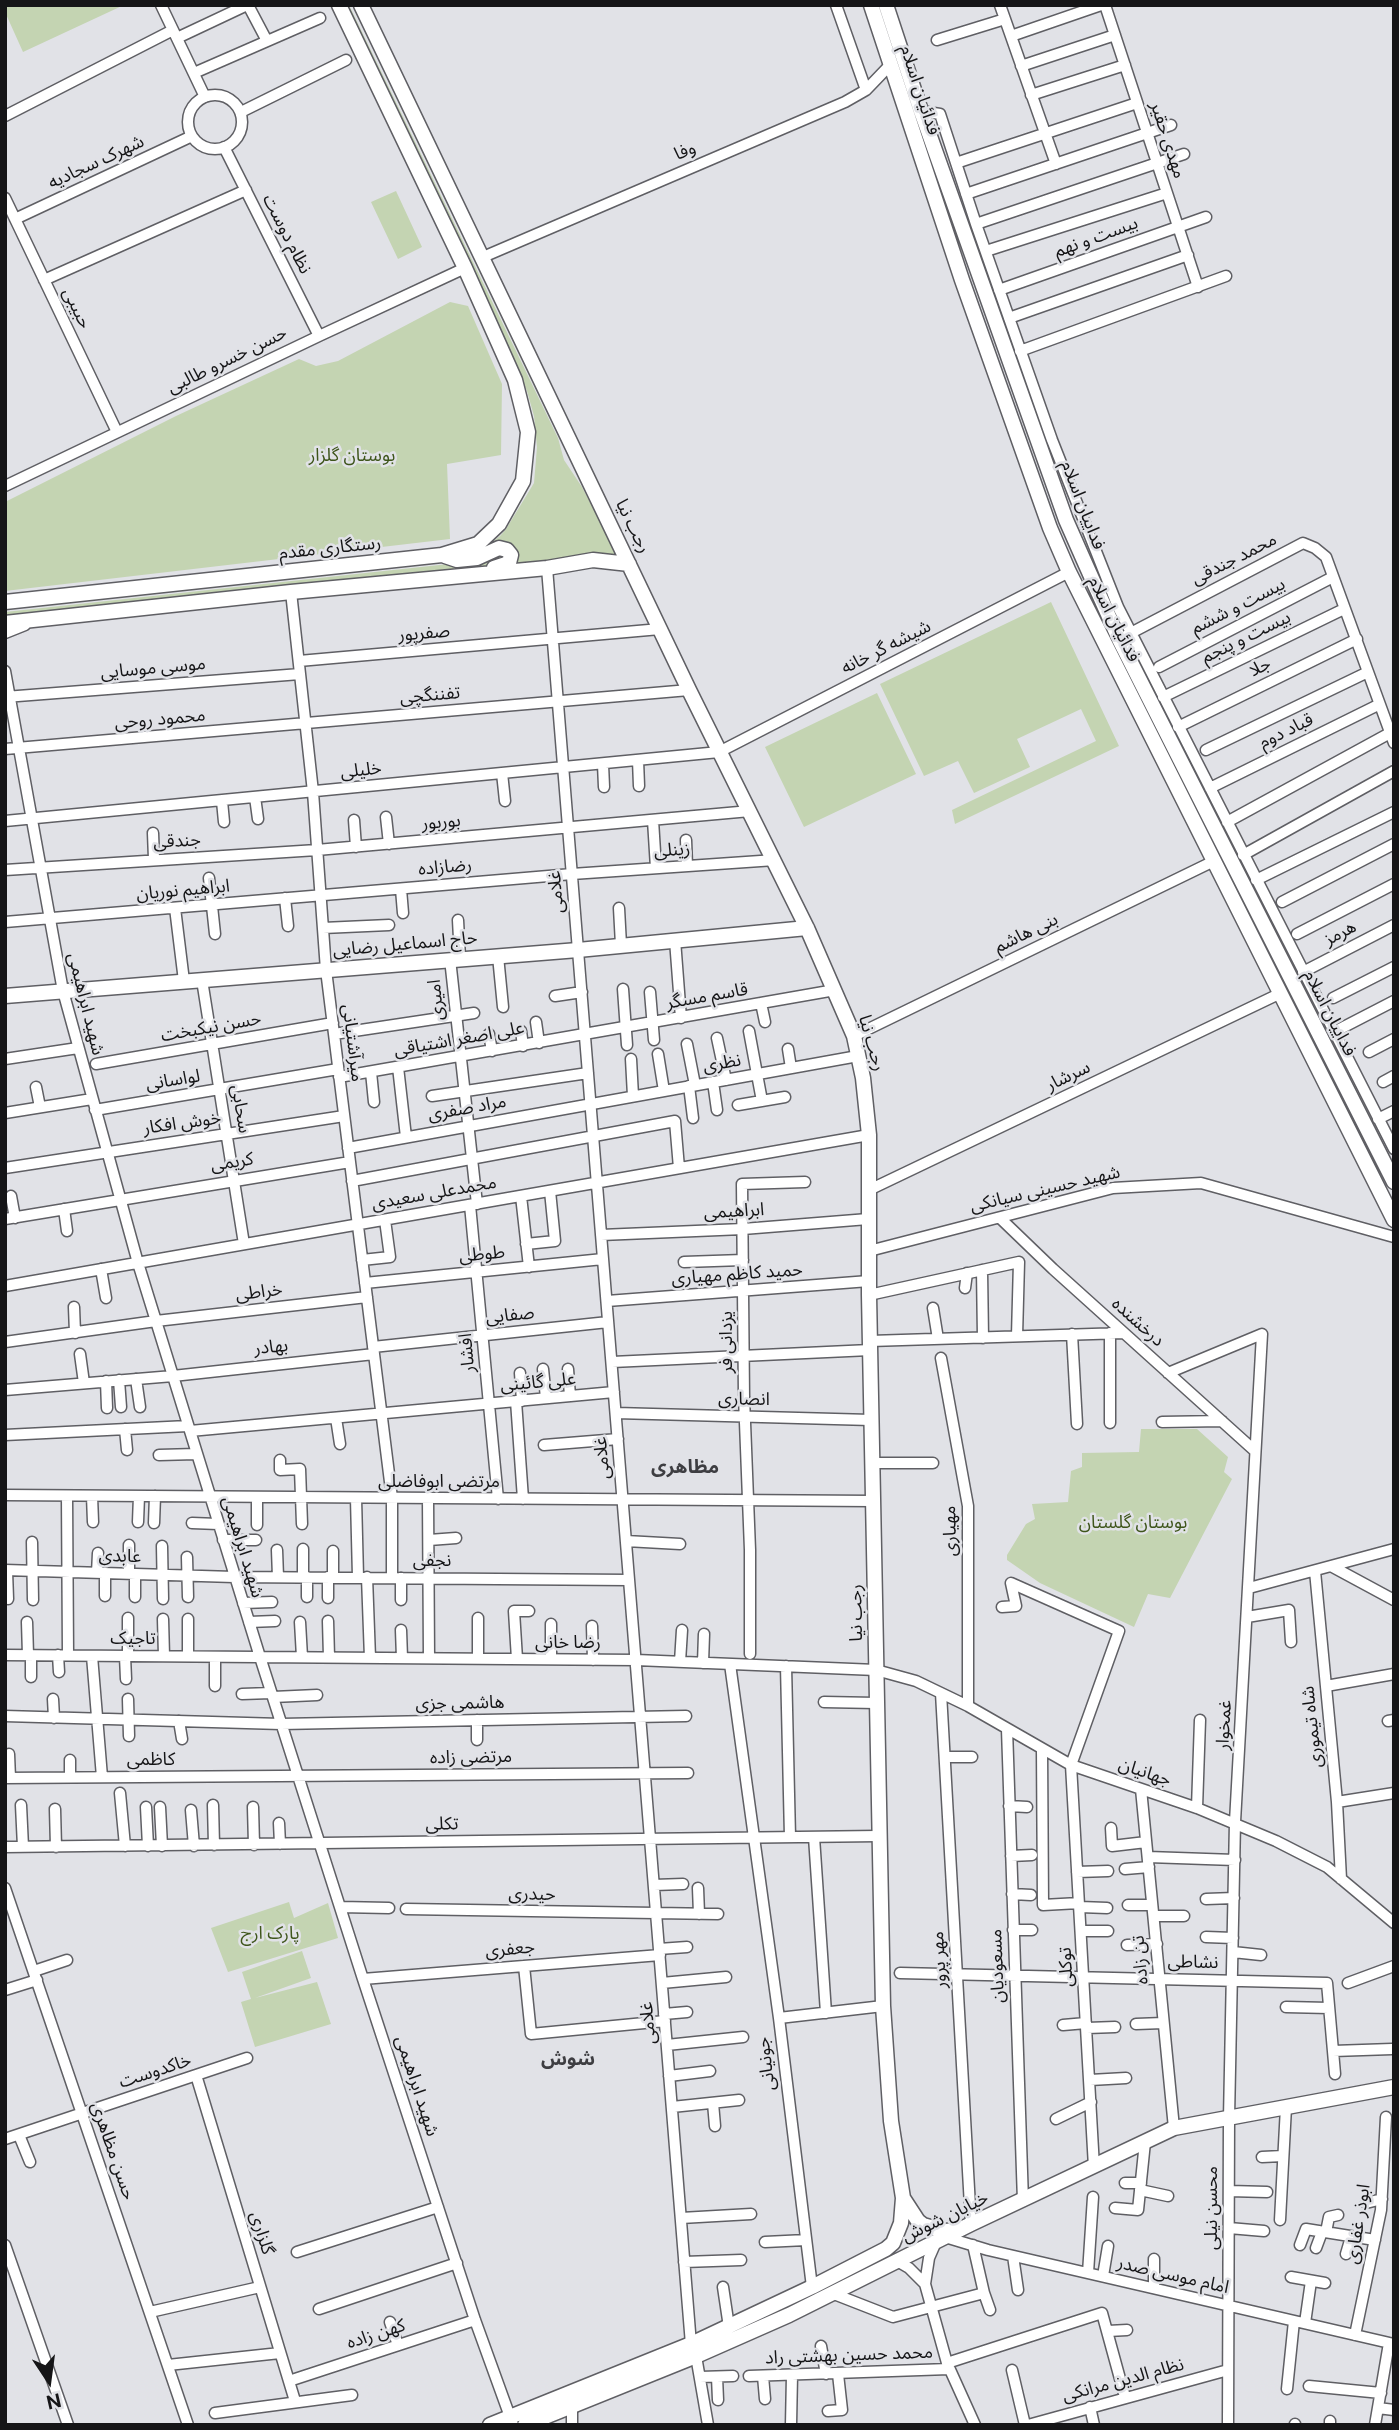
<!DOCTYPE html>
<html>
<head>
<meta charset="utf-8">
<style>
  body { margin:0 }
  #map { position:relative; width:1399px; height:2430px; overflow:hidden; background:#e1e2e7; font-family:"Public Sans",sans-serif }
  canvas { display:block }
  .frame { position:absolute; inset:0; border:7px solid #151517; pointer-events:none }
  .north { position:absolute; left:14px; top:2346px; width:70px; height:70px; -webkit-text-stroke:5px #e1e2e7; paint-order:stroke; rotate:167deg; font-size:19px; font-weight:700; line-height:28px; text-align:center; color:#151517 }
  .north::after { content:''; display:block; margin:auto; width:24px; height:32px; background:#151517; clip-path:polygon(50% 0,100% 100%,50% 72%,0 100%) }
</style>
</head>
<body>
<div id="map">
<canvas width="1399" height="2430"></canvas>
<div class="frame"></div>
<div class="north">N</div>
</div>
<script>
const g = document.querySelector('canvas').getContext('2d');
g.lineJoin = 'round';
function fillPath(path, color) {
  g.fillStyle = color;
  g.fill(path, 'evenodd');
}
function shape(rows) {
  const path = new Path2D();
  for (const r of rows) {
    if (r.length === 3) {
      path.moveTo(r[0] + r[2], r[1]);
      path.arc(r[0], r[1], r[2], 0, 2 * Math.PI);
      continue;
    }
    path.moveTo(r[0], r[1]);
    for (let i = 2; i < r.length; i += 2) path.lineTo(r[i], r[i + 1]);
  }
  return path;
}
function strokePath(path, color, width, dash) {
  g.strokeStyle = color;
  g.lineWidth = width;
  g.lineCap = dash ? 'butt' : 'round';
  g.setLineDash(dash || []);
  g.stroke(path);
}
function write(font, color, halo, rows, align = 'center') {
  g.font = font + ' "Public Sans","Noto Sans Arabic",sans-serif';
  g.lineWidth = 5;
  g.setLineDash([]);
  g.textBaseline = 'middle';
  g.strokeStyle = halo;
  g.fillStyle = color;
  for (const [text, x, y, turn = 0] of rows) {
    g.save();
    g.translate(x, y);
    g.rotate((+turn || 0) * Math.PI / 180);
    g.textAlign = isNaN(turn) ? turn : align;
    if (halo) g.strokeText(text, 0, 0);
    g.fillText(text, 0, 0);
    g.restore();
  }
}
const green = shape([
  [5,5,124,5,23,52,5,12],
  [344,5,349,5,558,438,564,460,582,487,619,558,512,567,517,554,483,549,500,536,506,529,534,483,537,447,534,416,527,391,509,353],
  [396,191,422,247,398,259,371,202],
  [450,302,468,306,502,384,501,455,447,464,450,539,5,591,5,502,176,416,299,359,316,366,338,361],
  [499,554,505,555,506,559,498,565,5,618,5,612,458,563],
  [1051,602,1119,746,955,824,952,810,1096,741,1081,709,1017,739,1030,767,974,793,958,761,924,776,880,684],
  [877,693,916,774,804,827,765,747],
  [1141,1429,1197,1429,1228,1457,1224,1472,1232,1479,1170,1598,1148,1594,1134,1627,1040,1583,1007,1560,1007,1555,1026,1524,1035,1519,1032,1504,1068,1502,1071,1471,1082,1467,1082,1453,1139,1452],
  [289,1902,294,1918,328,1903,338,1938,228,1972,211,1928],
  [302,1951,311,1978,255,1998,317,1982,331,2024,255,2047,241,2002,251,1999,242,1972]
]);
const minor = shape([
  [161,5,205,97],
  [248,5,267,41],
  [836,5,866,90],
  [1000,5,1056,164],
  [1105,5,1198,287],
  [1011,36,1101,5],
  [177,38,247,5],
  [937,40,1005,19],
  [1021,66,1115,35],
  [194,73,320,18],
  [215,122,27],
  [1031,95,1125,65],
  [921,111,940,114,976,224,1052,440,1118,607,1394,1149],
  [241,112,346,60],
  [5,116,173,30],
  [224,147,319,336],
  [956,163,1137,103],
  [966,194,1171,125],
  [5,198,117,432],
  [15,219,192,136],
  [976,224,1184,154],
  [986,251,1167,193],
  [483,257,845,102,866,90,891,64],
  [44,280,246,190],
  [999,290,1206,217],
  [1009,318,1188,255],
  [1020,351,1226,276],
  [5,486,319,336,465,268],
  [547,568,691,2344],
  [291,592,313,792,326,970,392,1498,392,1578],
  [5,633,25,625],
  [1127,635,1303,543,1315,548,1326,557,1394,743],
  [299,661,660,629],
  [1159,667,1333,577],
  [5,671,63,991,138,1263,260,1657,363,1979,475,2320,513,2425],
  [5,697,300,674],
  [1163,697,1344,609],
  [1178,727,1357,639],
  [5,749,689,690],
  [1206,750,1368,672],
  [638,760,639,786],
  [603,764,604,787],
  [502,773,505,801],
  [1210,788,1378,705],
  [255,797,258,819],
  [222,801,224,822],
  [386,817,389,844],
  [354,820,356,847],
  [653,820,656,868],
  [5,821,719,752,1069,572],
  [1227,822,1390,733],
  [153,833,154,859],
  [686,840,687,866],
  [1243,855,1394,771],
  [5,870,317,850,750,811],
  [209,878,215,934],
  [1256,880,1394,812],
  [401,889,403,913],
  [285,898,288,926],
  [1282,902,1394,844],
  [175,908,184,981],
  [619,908,621,945],
  [458,920,460,958],
  [5,922,572,874,775,860],
  [323,928,389,925],
  [1297,934,1394,884],
  [675,940,681,1018],
  [498,956,503,1007],
  [450,959,477,1204],
  [1303,972,1394,925],
  [202,980,244,1244],
  [623,989,627,1045],
  [650,992,654,1040],
  [555,996,582,992],
  [1333,998,1394,967],
  [761,1003,765,1022],
  [536,1022,539,1043],
  [521,1031,523,1046],
  [749,1031,762,1101],
  [1334,1032,1394,1001],
  [334,1034,474,1013],
  [489,1034,492,1051],
  [854,1036,1214,861],
  [717,1038,726,1080],
  [687,1044,695,1085],
  [788,1049,791,1068],
  [1369,1052,1394,1039],
  [658,1054,664,1091],
  [5,1059,78,1048],
  [631,1059,633,1096],
  [96,1064,333,1023],
  [398,1067,406,1137],
  [371,1072,374,1102],
  [339,1077,835,990],
  [713,1082,717,1110],
  [1383,1082,1394,1076],
  [689,1086,693,1118],
  [36,1087,40,1107],
  [432,1096,588,1073],
  [738,1105,785,1097],
  [95,1110,338,1069],
  [5,1113,92,1099],
  [1378,1119,1394,1111],
  [348,1148,858,1056],
  [5,1168,344,1116],
  [352,1181,675,1121,679,1168],
  [869,1190,1281,993],
  [11,1196,15,1218],
  [521,1196,529,1267],
  [470,1205,498,1499],
  [64,1209,67,1231],
  [1000,1218,1053,1269,1255,1451],
  [5,1219,350,1162],
  [601,1235,743,1229,868,1219],
  [526,1244,555,1241,550,1191],
  [869,1251,1113,1188,1201,1183,1394,1237],
  [362,1260,390,1257,385,1220],
  [684,1262,743,1260],
  [101,1269,106,1298],
  [982,1270,983,1338],
  [365,1283,603,1259],
  [5,1286,869,1135],
  [965,1288,967,1273],
  [869,1295,1019,1262,1017,1336],
  [607,1301,869,1281],
  [74,1307,75,1333],
  [933,1308,938,1339],
  [1110,1333,1110,1423],
  [1072,1334,1077,1424],
  [870,1341,1124,1333],
  [5,1342,156,1321,367,1297],
  [373,1347,608,1322],
  [80,1354,84,1383],
  [941,1358,968,1506,968,1706],
  [612,1362,870,1350],
  [543,1369,546,1398],
  [568,1369,570,1396],
  [520,1373,522,1401],
  [1168,1373,1262,1334,1235,1822,1229,2118,1228,2425],
  [136,1379,140,1407],
  [119,1380,121,1407],
  [106,1381,107,1408],
  [5,1390,173,1376,374,1354],
  [516,1401,523,1499],
  [616,1413,871,1420],
  [336,1418,340,1444],
  [1162,1422,1222,1421],
  [125,1429,127,1450],
  [190,1431,614,1392],
  [5,1435,188,1426],
  [544,1445,618,1439],
  [159,1455,196,1454],
  [280,1460,280,1470,300,1469,302,1524],
  [872,1463,933,1463],
  [5,1495,873,1501],
  [67,1496,68,1655],
  [92,1496,93,1522],
  [257,1497,257,1525],
  [356,1498,358,1577],
  [428,1498,429,1658],
  [138,1522,139,1496],
  [154,1523,155,1496],
  [192,1523,218,1524],
  [223,1540,256,1540],
  [429,1540,456,1538],
  [626,1541,680,1544],
  [32,1542,33,1600],
  [129,1545,129,1574],
  [162,1546,163,1599],
  [303,1549,303,1577],
  [277,1550,278,1577],
  [333,1551,333,1577],
  [187,1557,188,1597],
  [1331,1566,1394,1600],
  [5,1570,234,1577,629,1580],
  [7,1571,8,1599],
  [1315,1571,1337,1802,1341,1879],
  [97,1573,98,1553],
  [105,1573,105,1596],
  [307,1577,307,1597],
  [367,1577,370,1658],
  [401,1578,401,1600],
  [1249,1588,1394,1549],
  [135,1597,135,1574],
  [328,1598,328,1577],
  [243,1603,272,1602],
  [1002,1607,1016,1606,1011,1583,1119,1631,1071,1765,1094,2167],
  [1247,1617,1289,1610,1291,1642],
  [128,1618,128,1656],
  [163,1619,164,1656],
  [188,1619,188,1656],
  [328,1621,329,1657],
  [27,1622,28,1655],
  [249,1622,275,1621],
  [300,1622,302,1657],
  [551,1624,551,1659],
  [592,1626,593,1660],
  [401,1630,402,1658],
  [750,1654,750,1550,744,1397,742,1184,805,1182],
  [5,1655,636,1660,876,1670,916,1681,968,1706,1071,1765,1197,1808,1276,1841,1327,1867,1394,1923],
  [58,1655,59,1672],
  [92,1656,102,1777],
  [125,1656,126,1679],
  [215,1657,215,1686],
  [478,1658,478,1618],
  [517,1659,514,1611,529,1611],
  [680,1662,682,1630],
  [703,1663,704,1634],
  [730,1664,779,2018,812,2287],
  [786,1666,790,1837],
  [31,1677,31,1655],
  [1326,1686,1394,1674],
  [941,1693,971,2224],
  [242,1694,271,1693],
  [273,1697,317,1695],
  [53,1699,54,1718],
  [128,1699,129,1736],
  [824,1702,876,1703],
  [5,1716,281,1724,686,1716],
  [477,1720,477,1740],
  [179,1721,182,1739],
  [1388,1721,1394,1720],
  [1007,1729,1023,2201],
  [1042,1749,1043,1905,1079,1903],
  [9,1754,10,1778],
  [945,1757,972,1757],
  [70,1760,70,1777],
  [5,1778,688,1773],
  [1141,1789,1174,2128],
  [120,1793,125,1846],
  [1337,1802,1394,1793],
  [21,1805,23,1847],
  [213,1805,214,1845],
  [1009,1806,1027,1807],
  [146,1807,148,1846],
  [160,1807,162,1846],
  [253,1807,254,1845],
  [1197,1808,1200,1720],
  [55,1809,56,1847],
  [191,1810,194,1846],
  [279,1823,280,1844],
  [1111,1828,1112,1846,1146,1842],
  [814,1837,826,2013],
  [5,1847,878,1836],
  [1011,1856,1032,1855],
  [1148,1857,1235,1860],
  [1125,1869,1149,1867],
  [1077,1872,1108,1871],
  [654,1885,683,1884],
  [5,1888,188,2425],
  [698,1888,699,1914],
  [1012,1894,1031,1895],
  [1206,1899,1234,1898],
  [1128,1905,1152,1905],
  [340,1907,389,1908],
  [1080,1907,1107,1908],
  [406,1909,718,1914],
  [1154,1916,1184,1916],
  [1013,1930,1032,1930],
  [1081,1931,1108,1931],
  [1206,1937,1233,1938],
  [1127,1945,1157,1944],
  [659,1949,687,1947],
  [1233,1952,1261,1955],
  [524,1966,531,2034,665,2021],
  [34,1971,67,1960],
  [900,1973,1327,1983,1335,2074],
  [363,1979,660,1955],
  [662,1983,726,1977],
  [1348,1983,1394,1966],
  [5,1990,37,1980],
  [1286,2007,1329,2008],
  [664,2014,687,2012],
  [779,2018,883,2006],
  [1136,2024,1163,2023],
  [1063,2025,1086,2023],
  [1087,2028,1115,2027],
  [667,2045,743,2037],
  [1333,2051,1392,2049],
  [196,2075,295,2401],
  [669,2076,710,2071],
  [1090,2080,1126,2078],
  [713,2103,715,2126],
  [672,2107,739,2100],
  [1056,2119,1091,2102],
  [19,2135,30,2162],
  [5,2139,247,2058],
  [1262,2157,1283,2156],
  [1125,2183,1141,2183],
  [1140,2190,1168,2196],
  [1229,2191,1267,2192],
  [1366,2203,1382,2199],
  [1115,2208,1138,2210,1145,2142],
  [681,2218,751,2214],
  [1280,2220,1286,2107],
  [1229,2228,1264,2231],
  [1326,2232,1329,2217,1338,2215],
  [945,2237,988,2250,1394,2344],
  [765,2242,806,2240],
  [936,2242,929,2258,925,2284,947,2363,975,2425],
  [5,2245,68,2425],
  [1300,2245,1306,2229,1375,2240],
  [1316,2248,1322,2232],
  [297,2252,438,2207],
  [1346,2254,1351,2237],
  [1013,2256,1018,2290],
  [897,2261,909,2268,925,2284],
  [684,2262,741,2260],
  [1088,2273,1093,2197],
  [1103,2276,1108,2246],
  [1291,2277,1325,2283],
  [723,2287,729,2327],
  [1154,2288,1154,2259],
  [984,2293,990,2310],
  [834,2294,893,2317,984,2293,973,2245],
  [319,2309,457,2263],
  [150,2312,260,2287],
  [390,2322,398,2345],
  [1305,2323,1311,2281],
  [1108,2331,1127,2330],
  [1355,2335,1381,2210,1386,2117],
  [821,2346,826,2374],
  [696,2356,708,2425],
  [947,2363,1102,2313,1125,2397],
  [168,2365,280,2353],
  [1012,2370,1025,2425],
  [749,2376,949,2369],
  [763,2376,765,2399],
  [700,2377,733,2376],
  [717,2377,718,2400],
  [289,2381,475,2320],
  [1309,2386,1381,2393],
  [1287,2389,1294,2321],
  [1090,2407,1094,2425],
  [1378,2408,1394,2410],
  [828,2411,842,2410,838,2374],
  [215,2413,352,2395],
  [1330,2421,1330,2425],
  [1295,2424,1295,2425],
  [572,2425,572,2406],
  [791,2425,792,2375],
  [1028,2425,1228,2370],
  [1375,2425,1389,2343]
]);
const major = shape([
  [361,5,689,690,807,928,854,1036,863,1078,869,1135,869,1295,883,2006,891,2121,903,2198,901,2223,893,2243,886,2249,812,2287,691,2344,490,2425],
  [871,5,962,280,1050,528,1069,572,1394,1220],
  [886,5,921,111,1066,520,1085,563,1119,639,1394,1182],
  [445,556,457,560,477,558,499,548,507,550,511,555,509,563,494,568],
  [5,602,442,555,478,544,499,524,523,481,528,432,515,380,465,268,339,5],
  [5,623,291,592,547,568,593,560,629,564],
  [5,996,578,950,807,928],
  [903,2198,918,2221,923,2225,945,2231,957,2230],
  [525,2425,696,2356,789,2315,971,2224,1174,2128,1394,2087]
]);
const streetNames = [
  ["فدائیان اسلام",920,90,72],
  ["مهدی حقیر",1168,140,72],
  ["وفا",685,151,-23],
  ["شهرک سجادیه",96,162,-25],
  ["نظام دوست",287,234,63],
  ["بیست و نهم",1096,237,-20],
  ["حبیبی",77,308,64],
  ["حسن خسرو طالبی",227,360,-26],
  ["فداییان اسلام",1083,505,69],
  ["رجب نیا",633,526,64],
  ["رستگاری مقدم",330,548,-6],
  ["محمد جندقی",1234,559,-27],
  ["بیست و ششم",1238,606,-27],
  ["فدائیان اسلام",1114,619,63],
  ["صفرپور",424,633,-5],
  ["بیست و پنجم",1246,637,-26],
  ["شیشه گر خانه",886,647,-27],
  ["جلا",1260,667,-26],
  ["موسی موسایی",153,668,-5],
  ["تفننگچی",430,695,-5],
  ["محمود روحی",160,719,-5],
  ["قباد دوم",1286,731,-26],
  ["خلیلی",361,770,-6],
  ["بوربور",441,822,-5],
  ["جندقی",177,841,-3],
  ["زینلی",672,850,-4],
  ["رضازاده",445,867,-5],
  ["ابراهیم نوریان",183,890,-5],
  ["غلامی",556,892,-95],
  ["بنی هاشم",1026,933,-26],
  ["هرمز",1340,933,-28],
  ["حاج اسماعیل رضایی",405,944,-5],
  ["قاسم مسگر",707,996,-10],
  ["امیری",436,1000,-95],
  ["شهید ابراهیمی",86,1004,76],
  ["فداییان اسلام",1330,1013,63],
  ["حسن نیکبخت",211,1027,-10],
  ["علی اصغر اشتیاقی",459,1039,-10],
  ["میرآشتیانی",353,1043,83],
  ["رجب نیا",872,1043,74],
  ["نظری",722,1063,-10],
  ["سرشار",1068,1076,-26],
  ["لواسانی",173,1080,-9],
  ["مراد صفری",467,1108,-10],
  ["سحابی",241,1109,81],
  ["خوش افکار",182,1123,-8],
  ["کریمی",232,1162,-9],
  ["شهید حسینی سیانکی",1045,1189,-13],
  ["محمدعلی سعیدی",434,1193,-10],
  ["ابراهیمی",734,1211,-3],
  ["طوطی",482,1254,-5],
  ["حمید کاظم مهیاری",737,1274,-4],
  ["خراطی",259,1292,-7],
  ["صفایی",510,1315,-6],
  ["درخشنده",1138,1322,42],
  ["یزدانی فر",726,1342,-90],
  ["بهادر",271,1347,-6],
  ["افشار",467,1353,-95],
  ["علی گائینی",538,1382,-5],
  ["انصاری",744,1399,1],
  ["غلامی",602,1458,-95],
  ["مرتضی ابوفاضلی",439,1481],
  ["مهیاری",950,1531,-91],
  ["شهید ابراهیمی",243,1547,73],
  ["عابدی",120,1556,2],
  ["نجفی",432,1560],
  ["رجب نیا",856,1613,-91],
  ["تاجیک",133,1638],
  ["رضا خانی",568,1642],
  ["هاشمی جزی",460,1703,-1],
  ["غمخوار",1224,1725,-87],
  ["شاه تیموری",1312,1727,-96],
  ["مرتضی زاده",471,1757,-1],
  ["کاظمی",151,1759],
  ["جهانیان",1145,1772,19],
  ["تکلی",442,1824,-1],
  ["حیدری",532,1894,1],
  ["جعفری",510,1949,-5],
  ["مهر پرور",939,1960,-93],
  ["تن زاده",1140,1960,-95],
  ["نشاطی",1193,1962,1],
  ["مسعودیان",997,1966,-92],
  ["توکلی",1066,1967,-93],
  ["غلامی",648,2023,-95],
  ["جونیانی",766,2064,-97],
  ["خاکدوست",155,2071,-18],
  ["شهید ابراهیمی",417,2086,72],
  ["حسن مظاهری",113,2151,71],
  ["محسن نیلی",1211,2208,-90],
  ["خیابان شوش",945,2217,-26],
  ["ابوذر غفاری",1358,2224,-81],
  ["گلزاری",262,2233,73],
  ["امام موسی صدر",1173,2275,13],
  ["کهن زاده",376,2334,-18],
  ["محمد حسین بهشتی راد",849,2355,-2],
  ["نظام الدین مرانکی",1123,2380,-15]
];
const parkNames = [
  ["بوستان گلزار",352,455],
  ["بوستان گلستان",1133,1522],
  ["پارک ارج",270,1933]
];
const neighbourhoodNames = [
  ["مظاهری",685,1467],
  ["شوش",568,2059]
];
fillPath(green, '#c4d4b2');
strokePath(minor, '#5f5f64', 13);
strokePath(major, '#5f5f64', 17);
strokePath(minor, '#fff', 10);
strokePath(major, '#fff', 14);
write('18px', '#151517', '#e1e2e7', streetNames);
write('18px', '#3e551b', '#e1e2e7', parkNames);
write('bold 19px', '#3e3e42', '#e1e2e7', neighbourhoodNames);
</script>
</body>
</html>
